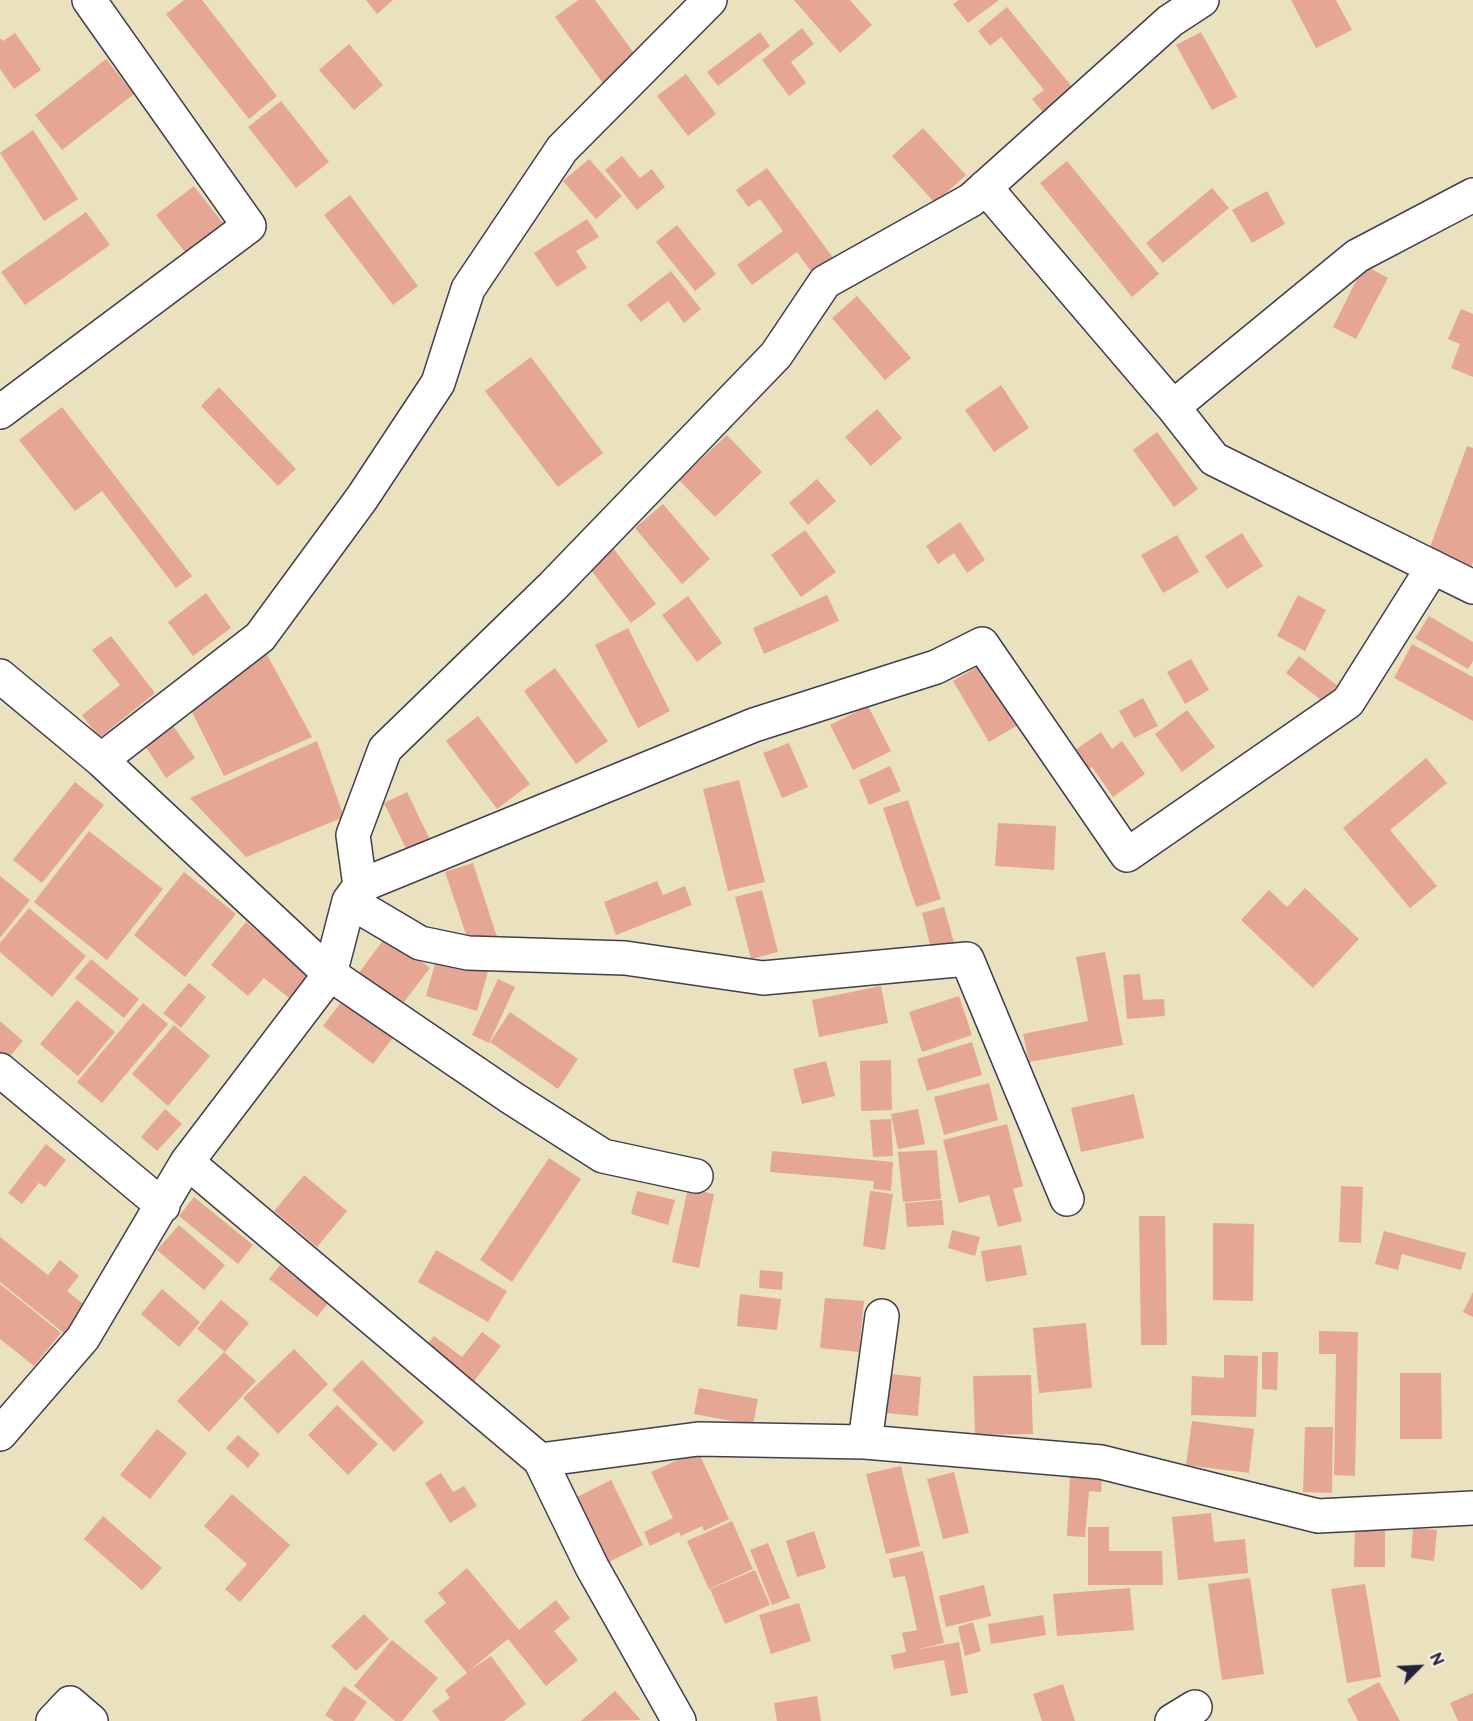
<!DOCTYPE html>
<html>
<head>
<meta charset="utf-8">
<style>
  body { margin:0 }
  #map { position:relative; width:1473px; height:1721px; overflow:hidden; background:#eae1be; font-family:"Balsamiq Sans",sans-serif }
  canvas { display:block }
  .north { position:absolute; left:1389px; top:1637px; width:60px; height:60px; -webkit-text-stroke:4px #fcf5e5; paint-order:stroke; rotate:66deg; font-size:16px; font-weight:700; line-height:24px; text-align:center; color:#22223b }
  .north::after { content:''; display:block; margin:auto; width:21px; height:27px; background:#22223b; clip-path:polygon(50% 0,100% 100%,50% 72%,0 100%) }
</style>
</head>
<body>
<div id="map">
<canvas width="1473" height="1721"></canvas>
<div class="north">N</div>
</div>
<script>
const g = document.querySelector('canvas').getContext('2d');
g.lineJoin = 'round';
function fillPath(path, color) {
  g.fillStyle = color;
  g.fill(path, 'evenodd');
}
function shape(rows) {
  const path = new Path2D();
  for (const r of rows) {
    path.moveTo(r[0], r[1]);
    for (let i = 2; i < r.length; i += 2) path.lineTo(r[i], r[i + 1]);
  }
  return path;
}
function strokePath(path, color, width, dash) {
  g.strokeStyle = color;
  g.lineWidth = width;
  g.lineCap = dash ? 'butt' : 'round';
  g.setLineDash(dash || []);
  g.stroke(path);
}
const building = shape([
  [184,0,202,0,277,96,249,119,166,14],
  [366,0,393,0,377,14],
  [578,0,595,0,642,64,607,89,555,17],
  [794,0,850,0,872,25,840,53],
  [959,0,999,0,968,23,953,4],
  [1291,0,1336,0,1352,30,1316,48],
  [1007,7,1077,93,1047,117,1032,99,1044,90,1001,37,990,46,978,31],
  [802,28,814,44,791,62,806,83,789,96,762,60],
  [760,32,770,46,718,86,707,72],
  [1201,32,1237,97,1212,110,1176,45],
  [15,33,41,70,14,89,0,69,0,38,3,41],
  [349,44,383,85,354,110,319,70],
  [106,59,134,94,62,150,35,115],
  [686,74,716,114,688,136,657,96],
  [281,101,329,162,296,188,248,127],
  [923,128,966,175,935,203,892,156],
  [33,130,78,199,44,221,0,153],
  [622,156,640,178,652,169,665,187,637,210,605,170],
  [589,159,622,196,596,219,563,181],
  [1067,161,1159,274,1132,297,1040,183],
  [767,168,834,259,813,274,797,252,752,285,737,265,783,231,760,199,748,207,736,190],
  [194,186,226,227,188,256,156,215],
  [1212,188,1229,208,1163,263,1146,243],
  [1267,191,1285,224,1252,243,1232,210],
  [350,195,418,286,393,305,324,215],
  [86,212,110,245,25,305,1,272],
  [587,219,599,237,576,251,587,268,557,287,534,253],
  [677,225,716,274,695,291,656,242],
  [1364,265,1388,278,1356,339,1333,327],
  [671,271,701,309,684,323,668,301,641,322,627,305],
  [857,296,911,358,885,380,832,318],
  [1461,309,1473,314,1473,377,1451,368,1460,344,1448,339],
  [531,357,603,453,558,487,485,391],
  [1001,385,1029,428,994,452,965,410],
  [219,387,296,469,278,486,201,406],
  [62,407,192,576,176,588,102,491,75,511,19,440],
  [877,409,902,438,871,466,845,437],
  [1157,432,1198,489,1174,507,1133,450],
  [727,435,762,472,715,517,679,480],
  [1467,446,1473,448,1473,562,1469,574,1426,558],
  [817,479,836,501,808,525,789,503],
  [663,504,710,559,682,584,635,528],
  [960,522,985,560,967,573,954,553,938,564,926,546],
  [805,530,836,572,801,597,771,555],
  [1242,533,1263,566,1227,589,1205,556],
  [1177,535,1199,572,1163,593,1141,555],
  [613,548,656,604,631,623,588,566],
  [206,593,231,628,193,656,168,622],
  [827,595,839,621,764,654,753,628],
  [1298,595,1326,610,1305,651,1277,636],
  [688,596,722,643,697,662,662,615],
  [1429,616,1473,642,1473,661,1468,669,1415,638],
  [628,628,670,711,638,728,595,645],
  [111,636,155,693,99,738,82,715,120,685,92,650],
  [1412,644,1473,677,1473,721,1394,678],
  [266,653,312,737,224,776,190,708],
  [1299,656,1338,686,1325,703,1286,673],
  [1191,659,1209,690,1185,704,1167,672],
  [982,664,1018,725,989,742,953,681],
  [555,668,608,741,576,764,524,691],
  [1143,698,1158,726,1134,738,1119,711],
  [868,706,891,751,853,770,830,725],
  [1187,710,1215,747,1182,772,1155,734],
  [478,716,530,784,497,809,446,741],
  [172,724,195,758,166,778,144,744],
  [1101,732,1112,749,1122,741,1145,774,1113,797,1092,767,1084,772,1071,753],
  [317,741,344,817,246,857,190,798],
  [789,743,808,787,782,798,763,753],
  [1426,758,1447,783,1390,830,1437,886,1410,908,1343,828],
  [890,766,901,791,869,805,859,780],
  [739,780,765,882,728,891,703,789],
  [75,782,104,805,42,883,13,860],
  [407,792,433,846,410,857,384,803],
  [908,800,941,899,916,907,883,808],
  [998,823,1056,826,1054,870,995,866],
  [89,831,163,889,107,960,34,902],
  [473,863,498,940,471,949,445,872],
  [184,872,236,914,185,977,134,935],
  [0,876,30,900,0,938],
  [657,881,663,895,685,886,692,905,616,935,604,902],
  [1305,888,1359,939,1313,988,1241,920,1269,890,1287,907],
  [762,890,778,952,751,959,735,897],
  [944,907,956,950,933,956,922,913],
  [29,908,86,956,52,997,0,952,0,943],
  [246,922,309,974,289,998,264,978,248,996,211,965],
  [387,935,430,968,401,1006,358,974],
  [1105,952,1123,1045,1029,1062,1023,1034,1088,1021,1076,957],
  [438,953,489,968,477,1011,426,996],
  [91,959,139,999,124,1018,75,978],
  [1140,974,1143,1000,1164,999,1165,1016,1127,1019,1123,975],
  [498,979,515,987,489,1043,472,1035],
  [189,983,206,997,181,1028,163,1013],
  [881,986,888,1023,819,1037,812,1000],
  [959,996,972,1035,922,1052,909,1012],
  [345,997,395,1035,373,1064,323,1026],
  [77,1000,115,1032,78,1076,40,1044],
  [143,1003,168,1024,102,1103,77,1082],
  [510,1012,578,1059,558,1089,490,1042],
  [0,1021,23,1041,5,1062,0,1058],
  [174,1025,210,1056,168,1106,132,1074],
  [972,1042,982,1075,927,1091,917,1059],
  [891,1060,892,1110,861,1111,860,1061],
  [826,1061,835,1096,802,1104,793,1069],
  [989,1083,998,1120,944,1135,934,1097],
  [1134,1094,1144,1138,1081,1152,1071,1108],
  [165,1109,182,1124,157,1151,141,1137],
  [918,1109,925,1144,898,1149,891,1114],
  [891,1119,893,1156,873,1157,870,1120],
  [1007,1124,1023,1186,1013,1189,1022,1221,998,1227,989,1195,959,1203,943,1140],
  [46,1144,66,1160,45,1187,39,1183,22,1204,8,1193],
  [937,1150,941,1199,903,1202,898,1152],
  [772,1151,893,1162,891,1191,873,1189,874,1181,770,1172],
  [549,1158,581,1179,512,1282,480,1260],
  [304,1175,347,1211,317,1247,274,1211],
  [1341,1186,1363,1187,1361,1243,1339,1242],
  [688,1188,714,1194,699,1268,672,1262],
  [637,1191,675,1200,668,1225,631,1214],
  [870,1191,893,1194,885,1250,863,1246],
  [194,1197,253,1245,238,1264,179,1216],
  [942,1200,944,1225,907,1227,905,1203],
  [1139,1216,1165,1216,1167,1345,1141,1345],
  [1213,1223,1254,1224,1253,1301,1213,1300],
  [179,1225,225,1265,204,1290,157,1250],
  [952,1230,980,1237,975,1256,948,1248],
  [1384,1231,1466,1253,1461,1270,1402,1254,1398,1270,1375,1264],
  [0,1237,48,1275,60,1260,79,1276,67,1291,87,1307,65,1334,0,1282],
  [1021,1245,1027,1275,986,1282,981,1251],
  [436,1250,507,1291,488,1322,418,1282],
  [280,1265,328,1303,317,1317,269,1279],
  [760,1270,783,1272,782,1290,759,1288],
  [0,1284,61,1333,34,1366,0,1339],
  [162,1289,200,1322,179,1347,141,1314],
  [1473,1292,1473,1317,1463,1312],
  [740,1294,781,1299,777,1330,737,1326],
  [825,1298,864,1301,859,1352,820,1348],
  [221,1300,249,1323,225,1352,197,1329],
  [1086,1323,1092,1388,1039,1393,1033,1328],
  [1319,1331,1358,1332,1355,1476,1334,1475,1336,1354,1319,1354],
  [482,1332,501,1346,471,1385,424,1348,434,1336,462,1357],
  [294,1349,328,1384,278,1434,243,1398],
  [224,1352,256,1381,209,1432,177,1401],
  [1262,1352,1278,1352,1277,1390,1262,1389],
  [1224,1355,1258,1356,1256,1417,1191,1415,1192,1376,1224,1378],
  [362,1360,424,1422,394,1452,332,1390],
  [1400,1373,1441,1373,1442,1439,1400,1439],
  [889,1374,921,1377,918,1416,886,1413],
  [1031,1375,1033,1434,975,1435,973,1376],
  [699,1388,758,1399,753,1425,694,1414],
  [337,1405,378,1444,348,1475,308,1435],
  [1192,1421,1254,1429,1249,1473,1186,1465],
  [1305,1427,1333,1427,1332,1493,1303,1492],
  [157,1429,187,1453,150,1499,120,1475],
  [238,1435,260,1454,248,1468,226,1448],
  [698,1451,729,1519,704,1531,702,1526,681,1536,679,1532,650,1546,644,1532,673,1518,651,1472],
  [901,1466,920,1546,886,1554,866,1474],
  [954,1472,969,1533,943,1539,927,1479],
  [441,1473,453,1492,464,1486,477,1506,450,1523,425,1483],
  [1070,1476,1102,1478,1101,1492,1089,1491,1085,1537,1067,1536],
  [611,1480,643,1545,609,1562,577,1497],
  [232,1494,290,1545,240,1602,225,1589,247,1564,204,1526],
  [1211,1513,1214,1542,1245,1539,1248,1573,1178,1580,1172,1517],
  [103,1516,162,1568,142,1590,84,1539],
  [732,1521,753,1569,709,1589,687,1541],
  [1355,1523,1385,1523,1385,1567,1354,1567],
  [1088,1527,1109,1527,1109,1551,1162,1551,1163,1585,1088,1585],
  [1413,1528,1437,1530,1434,1561,1411,1558],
  [814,1531,826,1568,797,1577,786,1541],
  [768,1543,790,1598,772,1605,750,1550],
  [923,1551,944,1643,915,1650,959,1642,968,1693,951,1696,944,1660,894,1669,891,1655,906,1652,902,1633,917,1630,905,1576,893,1578,889,1559],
  [467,1568,519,1630,556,1600,570,1618,554,1631,578,1660,546,1686,508,1639,469,1671,491,1656,526,1704,504,1721,440,1721,432,1711,450,1698,445,1690,467,1673,424,1621,446,1603,438,1593],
  [755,1570,770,1605,725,1624,710,1589],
  [1250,1578,1264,1674,1222,1680,1208,1584],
  [1365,1584,1381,1677,1347,1683,1331,1589],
  [984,1585,991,1616,946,1627,939,1596],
  [1130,1588,1134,1630,1057,1636,1053,1594],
  [799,1603,811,1641,771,1654,759,1615],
  [364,1614,389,1639,356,1671,331,1646],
  [1043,1615,1046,1635,991,1644,988,1624],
  [973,1622,981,1651,965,1656,958,1627],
  [392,1640,438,1678,402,1721,395,1721,354,1686],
  [1379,1682,1400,1721,1358,1721,1347,1699],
  [1063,1684,1075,1721,1042,1721,1033,1694],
  [344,1686,367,1702,354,1721,334,1721,325,1715],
  [615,1691,641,1720,581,1721],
  [1473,1693,1473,1721,1458,1721,1450,1703],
  [817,1696,821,1721,777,1721,774,1703]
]);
const minor = shape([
  [985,187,1173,407,1214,459,1473,587],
  [1173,407,1357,256,1473,195],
  [0,412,249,226,89,0],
  [0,676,101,760,330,974,512,1098,603,1156,696,1176],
  [101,760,260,637,362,498,438,383,468,289,562,149,710,0],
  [360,886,754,725,936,667,982,644,1127,855,1348,702,1433,567],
  [349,901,420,943,468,953,625,958,763,978,967,959,1067,1199],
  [0,1070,163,1206],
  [187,1162,540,1460,592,1567,679,1721],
  [0,1434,83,1338,187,1162,330,974,349,901,360,886,353,835,385,749,552,587,776,355,825,282,971,200,1170,21,1202,0],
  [865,1442,882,1316],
  [540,1460,698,1439,865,1442,1101,1462,1318,1516,1473,1508],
  [53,1721,70,1703,91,1721],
  [1172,1721,1195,1707]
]);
fillPath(building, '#e5a794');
strokePath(minor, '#403f4f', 36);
strokePath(minor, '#fff', 33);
</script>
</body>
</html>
